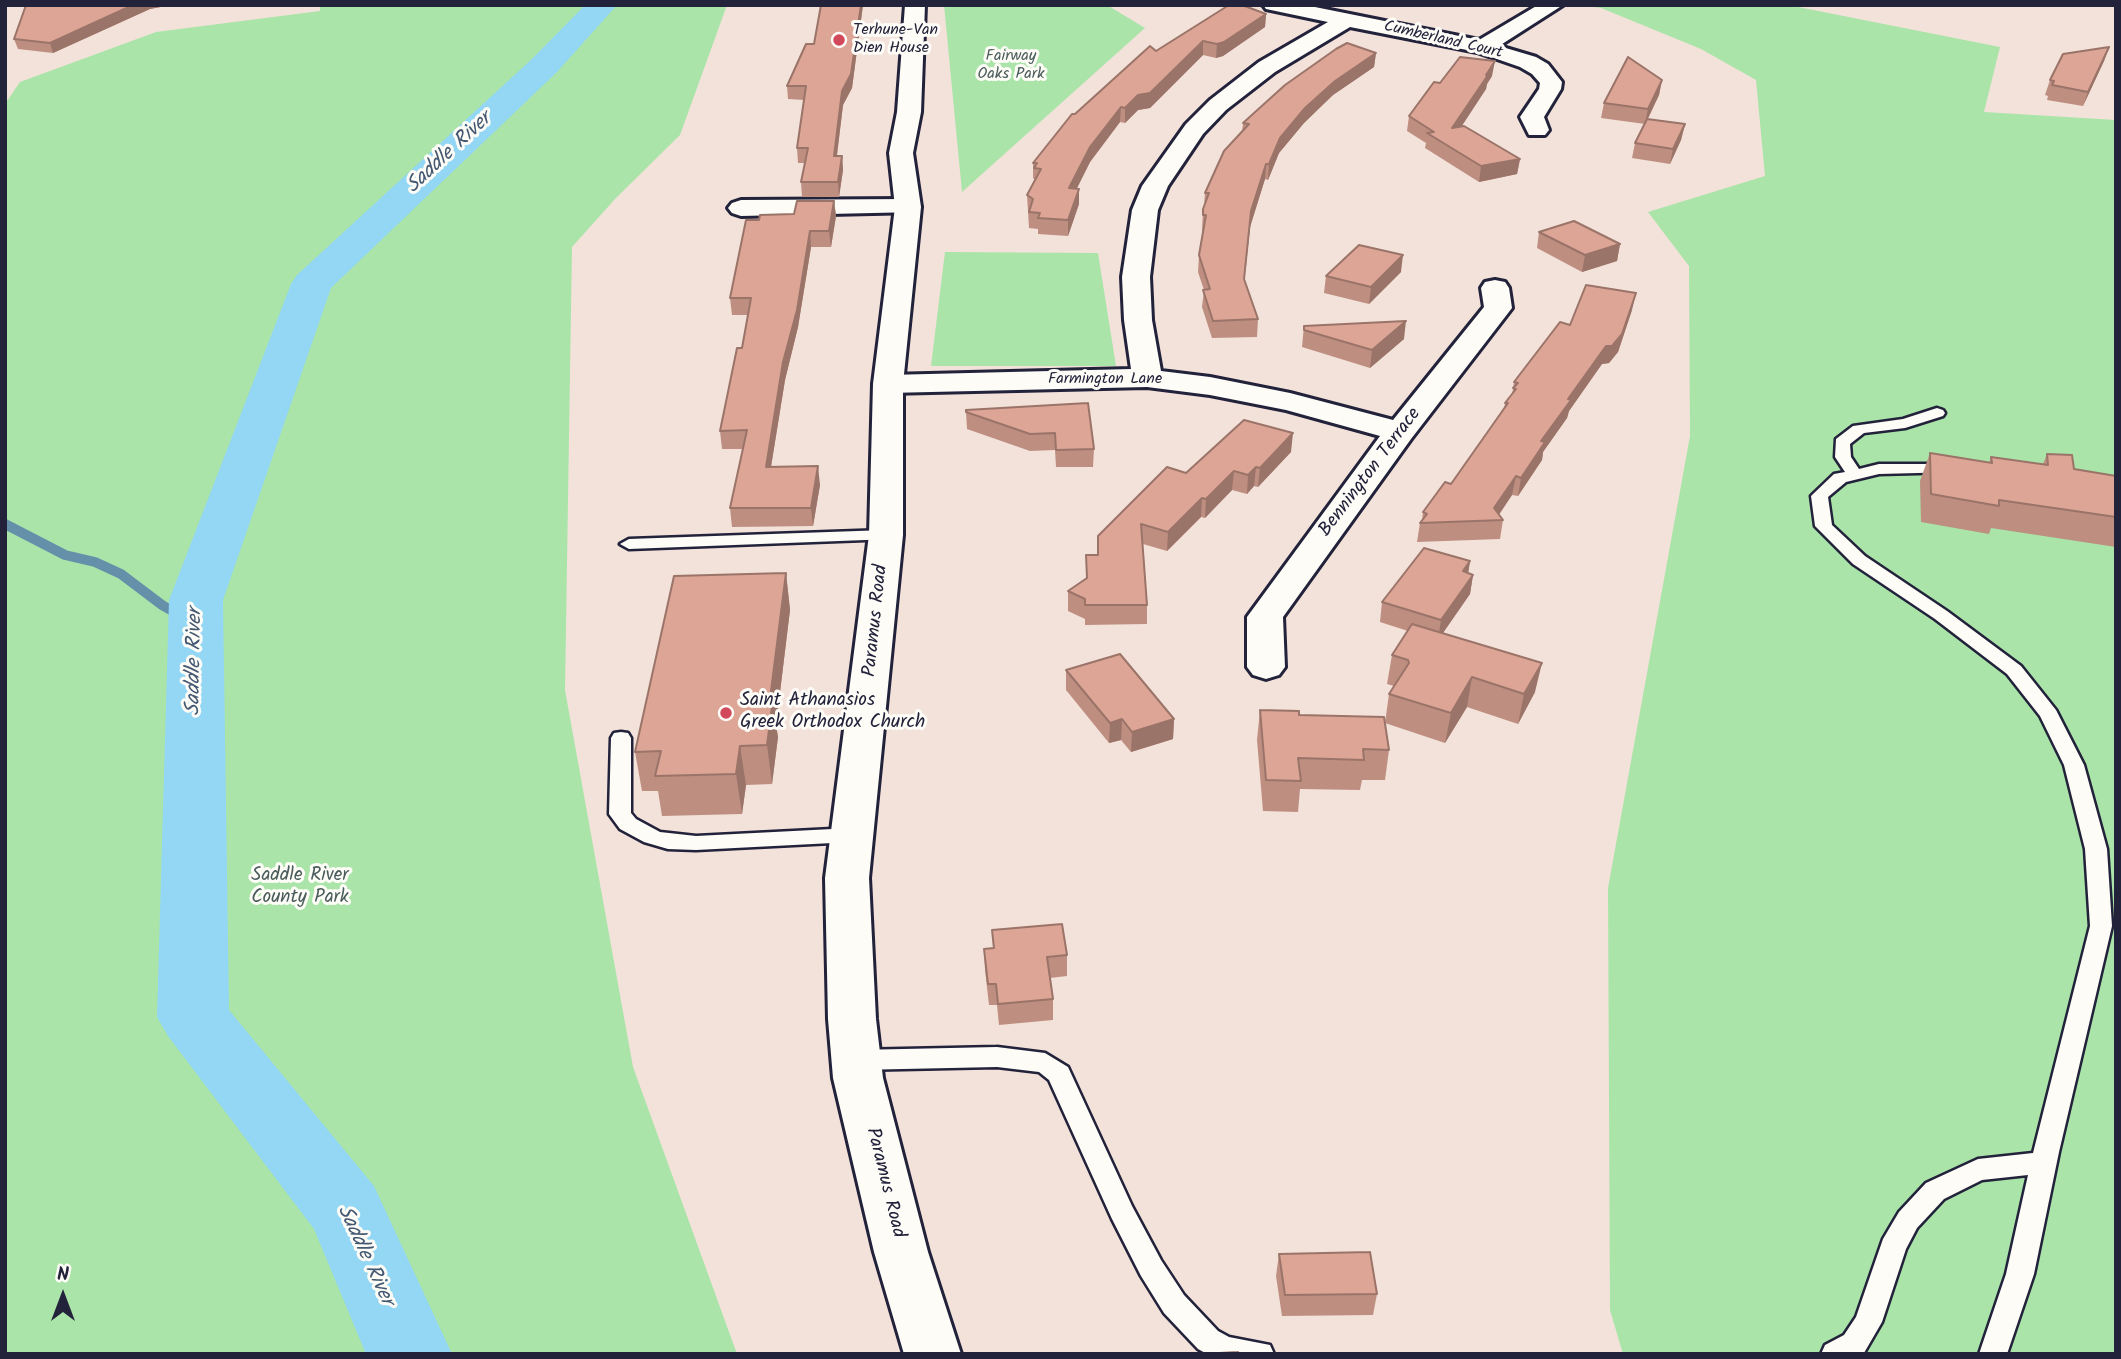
<!DOCTYPE html>
<html>
<head>
<meta charset="utf-8">
<style>
  body { margin:0 }
  #map { position:relative; width:2121px; height:1359px; overflow:hidden; background:#f3e2da; font-family:Kalam,sans-serif }
  canvas { display:block }
  .frame { position:absolute; inset:0; border:7px solid #22223b; pointer-events:none }
  .north { position:absolute; left:28px; top:1261px; width:70px; height:70px; -webkit-text-stroke:5px #fdfcf7; paint-order:stroke; rotate:0deg; font-size:19px; font-weight:700; line-height:28px; text-align:center; color:#22223b }
  .north::after { content:''; display:block; margin:auto; width:24px; height:32px; background:#22223b; clip-path:polygon(50% 0,100% 100%,50% 72%,0 100%) }
</style>
</head>
<body>
<div id="map">
<canvas width="2121" height="1359"></canvas>
<div class="frame"></div>
<div class="north">N</div>
</div>
<script>
const g = document.querySelector('canvas').getContext('2d');
g.lineJoin = 'round';
function fillPath(path, color) {
  g.fillStyle = color;
  g.fill(path, 'evenodd');
}
function shape(rows) {
  const path = new Path2D();
  for (const r of rows) {
    path.moveTo(r[0], r[1]);
    for (let i = 2; i < r.length; i += 2) path.lineTo(r[i], r[i + 1]);
  }
  return path;
}
function strokePath(path, color, width, dash) {
  g.strokeStyle = color;
  g.lineWidth = width;
  g.lineCap = dash ? 'butt' : 'round';
  g.setLineDash(dash || []);
  g.stroke(path);
}
function write(font, color, halo, rows, align = 'center') {
  g.font = font + ' Kalam,sans-serif';
  g.lineWidth = 6;
  g.setLineDash([]);
  g.textBaseline = 'middle';
  g.strokeStyle = halo;
  g.fillStyle = color;
  for (const [text, x, y, turn = 0] of rows) {
    g.save();
    g.translate(x, y);
    g.rotate((+turn || 0) * Math.PI / 180);
    g.textAlign = isNaN(turn) ? turn : align;
    if (halo) g.strokeText(text, 0, 0);
    g.fillText(text, 0, 0);
    g.restore();
  }
}
const green = shape([
  [320,5,727,5,680,135,616,198,572,247,565,690,633,1067,737,1354,5,1354,5,104,20,82,156,32,320,11],
  [944,5,1107,5,1145,28,962,192],
  [1578,5,1788,5,2000,47,1984,112,2116,120,2116,1354,1623,1354,1610,1310,1608,888,1690,436,1689,266,1648,212,1765,176,1756,80,1701,49,1601,8],
  [945,252,1098,253,1116,366,931,366]
]);
const stream = shape([
  [5,524,65,555,95,562,121,574,162,605,195,624]
]);
const river = shape([
  [585,5,617,5,557,72,331,288,223,600,229,1010,374,1186,452,1354,366,1354,314,1229,168,1036,157,1017,169,600,291,284,297,275,533,58,585,5]
]);
const service = shape([
  [1937,408,1943,410,1945,413,1943,416,1905,428,1864,433,1850,444,1851,457,1859,469,1879,464,1950,464,1956,466,1958,469,1956,472,1879,474,1846,482,1828,497,1832,525,1865,556,1947,611,2021,666,2056,710,2084,765,2107,849,2112,926,2059,1152,2034,1274,2007,1354,1979,1354,2006,1274,2028,1175,1982,1180,1944,1199,1917,1228,1906,1249,1882,1322,1864,1353,1821,1354,1825,1345,1844,1335,1856,1317,1883,1239,1899,1212,1926,1183,1978,1159,2033,1153,2090,926,2085,849,2064,765,2040,716,2007,674,1935,619,1853,564,1815,526,1811,496,1834,474,1845,472,1835,457,1836,439,1853,426,1903,419,1937,408],
  [886,530,892,531,895,535,892,539,629,549,620,544,629,539,886,530],
  [621,732,628,733,631,738,631,813,636,819,660,832,696,836,852,828,860,830,863,835,860,840,852,842,696,850,668,849,644,842,620,829,609,814,611,738,614,733,621,732],
  [997,1047,1045,1053,1068,1067,1132,1206,1161,1260,1184,1295,1218,1331,1229,1337,1270,1345,1274,1354,1207,1354,1198,1349,1164,1313,1141,1276,1112,1219,1049,1080,1039,1072,997,1067,856,1070,847,1067,844,1060,847,1053,856,1050,997,1047]
]);
const minor = shape([
  [1263,5,1305,5,1479,40,1538,5,1563,5,1499,46,1536,57,1548,64,1562,82,1561,89,1544,117,1549,130,1545,135,1529,135,1520,117,1539,89,1540,83,1532,74,1520,67,1477,52,1350,27,1275,72,1226,110,1203,134,1168,186,1158,210,1150,277,1152,320,1161,371,1210,377,1290,393,1393,420,1484,307,1481,288,1485,282,1495,280,1505,282,1509,288,1512,308,1411,439,1283,617,1285,667,1279,675,1266,679,1253,675,1247,667,1247,617,1380,436,1286,410,1210,395,1147,387,888,393,877,390,873,384,877,378,888,375,1131,369,1124,320,1122,277,1132,210,1142,186,1186,124,1210,100,1259,62,1328,22,1266,9,1263,5],
  [908,199,917,202,921,207,917,212,741,216,732,213,728,208,732,203,741,200,908,199]
]);
const secondary = shape([
  [905,5,925,5,921,112,913,153,921,207,903,384,903,535,869,878,876,1019,883,1078,928,1252,961,1354,904,1354,874,1252,833,1078,828,1019,825,878,869,535,873,384,895,207,889,153,897,112,905,5]
]);
const wall = shape([
  [26,5,171,5,150,9,53,53,18,49,14,39],
  [821,5,863,5,852,88,843,105,837,156,842,156,843,170,839,197,802,197,801,182,805,163,798,163,797,148,804,100,788,99,787,86,814,44],
  [1266,14,1265,27,1223,56,1216,58,1203,55,1150,108,1138,110,1125,123,1120,122,1090,162,1077,188,1079,189,1079,204,1068,236,1038,234,1038,229,1029,228,1027,195,1034,182,1034,179,1033,178,1033,163,1075,114,1156,51],
  [2109,47,2104,61,2083,106,2047,100,2048,96,2045,95,2050,80],
  [1376,53,1374,67,1333,95,1304,123,1279,153,1268,180,1265,179,1250,227,1244,281,1258,319,1257,337,1212,338,1202,307,1204,290,1198,272,1199,255,1203,231,1202,231,1203,209,1204,206,1205,193,1242,132,1243,123],
  [1492,76,1487,84,1486,89,1461,127,1520,159,1517,174,1479,182,1425,148,1426,143,1407,131,1409,116,1440,83],
  [1662,80,1659,95,1648,119,1685,124,1681,140,1670,164,1632,158,1635,143,1645,124,1601,118,1604,103],
  [834,201,836,216,831,247,811,247,798,327,785,380,771,467,820,485,813,526,732,527,730,508,743,449,722,449,720,431,742,348,748,315,732,315,730,298,759,220,794,214],
  [1539,232,1620,244,1617,261,1582,272,1537,248],
  [1401,272,1369,304,1324,293,1326,276],
  [1632,310,1618,352,1609,363,1602,364,1569,411,1567,418,1543,452,1542,460,1518,496,1512,495,1499,515,1503,520,1500,539,1417,542,1420,523,1422,520,1423,512,1451,484,1504,409,1505,403,1512,395,1514,382,1570,325],
  [1304,326,1404,339,1370,368,1302,347],
  [1088,403,1094,449,1093,467,1056,467,1055,450,1030,451,967,429,966,412],
  [1291,452,1258,487,1254,486,1247,494,1232,490,1205,518,1201,517,1167,551,1143,544,1147,605,1147,624,1085,625,1085,619,1068,611,1068,591,1086,578,1086,555,1097,555,1098,536,1186,473],
  [1930,453,1989,463,1991,457,2043,464,2047,454,2074,469,2116,476,2116,547,1991,528,1989,534,1921,522,1920,481],
  [1470,561,1468,573,1473,575,1470,594,1443,633,1535,692,1518,724,1467,707,1445,743,1385,723,1389,750,1385,780,1362,780,1360,790,1300,789,1298,812,1263,811,1257,740,1260,710,1299,715,1385,723,1389,694,1394,686,1387,684,1392,655,1408,631,1380,622,1382,602],
  [786,573,790,610,776,725,778,737,772,784,746,785,742,814,662,816,658,791,642,791,635,752],
  [1066,670,1174,719,1173,739,1131,752,1121,740,1109,743,1066,690],
  [992,930,1067,955,1067,976,1050,978,1053,999,1053,1020,999,1025,997,1005,989,1005,985,970,984,949,993,948],
  [1279,1254,1377,1294,1373,1315,1282,1316,1276,1276]
]);
const shadedWall = shape([
  [133,5,171,5,150,9,53,53,50,43],
  [861,5,863,5,852,88,843,105,835,170,834,156,842,91],
  [1266,14,1265,27,1223,56,1216,58,1217,44],
  [1203,41,1203,55,1150,108,1138,110,1125,123,1125,108,1138,95],
  [2109,47,2104,61,2083,106,2088,92],
  [1376,53,1374,67,1333,95,1304,123,1279,153,1268,180,1269,164,1280,138,1305,108,1335,81],
  [1495,61,1492,76,1487,84,1486,89,1450,144,1452,128],
  [1662,80,1659,95,1645,124,1648,109],
  [1121,107,1120,122,1090,162,1069,204,1069,188,1090,147],
  [1685,124,1681,140,1670,164,1673,149],
  [842,156,843,170,839,197,838,182],
  [1520,159,1517,174,1479,182,1481,166],
  [1266,164,1265,179,1250,227,1243,296,1251,211],
  [1079,189,1079,204,1068,236,1068,220],
  [834,201,836,216,831,247,829,231],
  [810,231,811,247,798,327,785,380,768,485,766,467,783,362],
  [1620,244,1617,261,1582,272,1585,255],
  [1403,255,1401,272,1369,304,1371,287],
  [1636,293,1632,310,1618,352,1609,363,1602,364,1569,411,1567,418,1543,452,1542,460,1518,496,1521,478,1541,441],
  [1406,321,1404,339,1370,368,1372,350],
  [1293,433,1291,452,1258,487,1260,468],
  [818,466,820,485,813,526,811,508],
  [1256,467,1254,486,1247,494,1248,475],
  [1234,471,1232,490,1205,518,1206,499],
  [1516,476,1512,495,1495,520,1494,508],
  [1202,498,1201,517,1167,551,1168,532],
  [1470,561,1467,581,1463,571],
  [786,573,790,610,776,725,778,737,772,784,767,745,770,699],
  [1473,575,1470,594,1438,640,1441,620],
  [1542,663,1535,692,1518,724,1524,694],
  [1472,677,1467,707,1445,743,1451,713],
  [1122,719,1121,740,1109,743,1110,723],
  [1174,719,1173,739,1131,752,1132,732],
  [740,746,746,785,742,814,736,774]
]);
const building = shape([
  [26,5,133,5,50,43,14,39,26,5],
  [821,5,861,5,851,74,842,91,834,156,842,156,838,182,801,182,808,148,797,148,806,86,787,86,806,44,814,44,821,5],
  [1229,5,1242,5,1266,14,1224,42,1217,44,1203,41,1150,93,1138,95,1125,108,1121,107,1090,147,1069,188,1079,189,1068,220,1038,218,1040,213,1029,212,1033,199,1027,195,1041,169,1034,168,1037,163,1033,163,1072,114,1075,114,1150,46,1156,51,1229,5],
  [1347,43,1376,53,1335,81,1305,108,1280,138,1269,164,1266,164,1251,211,1244,279,1258,319,1213,321,1203,290,1210,289,1199,255,1206,215,1203,215,1203,209,1209,193,1205,193,1224,151,1249,124,1243,123,1285,85,1336,49,1347,43],
  [2109,47,2088,92,2052,85,2054,81,2050,80,2063,54,2109,47],
  [1460,57,1495,61,1486,75,1488,75,1452,128,1464,126,1520,159,1481,166,1427,133,1434,132,1409,116,1434,82,1440,83,1460,57],
  [1628,57,1662,80,1648,109,1604,103,1628,57],
  [1647,119,1685,124,1673,149,1635,143,1647,119],
  [797,201,834,201,829,231,810,231,797,310,783,362,766,467,818,466,811,508,730,508,747,430,720,431,737,348,742,348,751,298,730,298,746,220,759,220,760,215,794,214,797,201],
  [1574,221,1620,244,1585,255,1539,232,1574,221],
  [1359,245,1403,255,1371,287,1326,276,1359,245],
  [1586,285,1636,293,1622,334,1612,346,1606,346,1568,399,1571,400,1541,441,1545,442,1521,478,1516,476,1494,508,1503,520,1420,523,1427,514,1423,512,1445,482,1451,484,1508,403,1505,403,1516,389,1513,388,1518,383,1514,382,1560,322,1570,325,1586,285],
  [1406,321,1372,350,1304,330,1304,326,1406,321],
  [1088,403,1094,449,1056,450,1055,433,1030,434,966,412,966,410,1088,403],
  [1244,420,1293,433,1260,468,1256,467,1248,475,1234,471,1206,499,1202,498,1168,532,1141,524,1147,605,1085,605,1085,599,1068,591,1087,578,1086,555,1098,555,1098,536,1167,467,1186,473,1244,420],
  [1930,453,1992,463,1991,457,2048,465,2047,454,2072,455,2074,469,2116,476,2116,517,1999,500,1999,506,1931,494,1930,453],
  [1424,548,1470,561,1463,571,1473,575,1441,620,1382,602,1424,548],
  [786,573,770,699,773,699,767,745,740,746,736,774,655,776,661,751,635,752,674,576,786,573],
  [1412,624,1542,663,1524,694,1472,677,1451,713,1389,694,1409,663,1408,660,1392,655,1412,624],
  [1120,654,1174,719,1132,732,1122,719,1110,723,1066,670,1120,654],
  [1260,710,1299,711,1299,715,1384,717,1389,750,1363,749,1364,760,1298,758,1301,781,1266,780,1260,710],
  [1062,924,1067,955,1047,957,1053,999,998,1004,996,984,988,984,984,949,994,948,992,930,1062,924],
  [1370,1252,1377,1294,1285,1295,1279,1254,1370,1252],
  [1238,1352,1239,1354,1200,1354,1238,1352]
]);
const markers = [
  [839,40,7,"#d1495b"],
  [726,713,7,"#d1495b"]
];
const farPoinames = [
  ["Terhune-Van",853,31],
  ["Dien House",853,49]
];
const farStreetnames = [
  ["Cumberland Court",1443,41,13],
  ["Farmington Lane",1105,380]
];
const farParknames = [
  ["Fairway",1011,57],
  ["Oaks Park",1011,75]
];
const streetNames = [
  ["Bennington Terrace",1371,473,-53],
  ["Paramus Road",877,621,-84],
  ["Paramus Road",884,1183,76]
];
const poiNames = [
  ["Saint Athanasios",740,702],
  ["Greek Orthodox Church",740,724]
];
const parkNames = [
  ["Saddle River",300,877],
  ["County Park",300,899]
];
const waterNames = [
  ["Saddle River",450,154,-43],
  ["Saddle River",196,662,-89],
  ["Saddle River",364,1256,65]
];
fillPath(green, '#aae4a9');
strokePath(stream, '#668faa', 10);
fillPath(river, '#93d7f4');
strokePath(service, '#22223b', 5);
strokePath(minor, '#22223b', 6);
strokePath(secondary, '#22223b', 6);
fillPath(service, '#fdfcf7');
fillPath(minor, '#fdfcf7');
fillPath(secondary, '#fdfcf7');
fillPath(wall, '#be8e81');
fillPath(shadedWall, '#9b7469');
fillPath(building, '#dda596');
strokePath(building, '#9b7469', 2);
for (const [x, y, r, color] of markers) {
  const dot = new Path2D();
  dot.arc(x, y, r, 0, 2 * Math.PI);
  g.fillStyle = color;
  g.fill(dot);
  strokePath(dot, '#fdfcf7', 2.5);
}
write('16px', '#22223b', '#fdfcf7', farPoinames, 'left');
write('16px', '#22223b', '#fdfcf7', farStreetnames);
write('16px', '#4b5c5c', '#fdfcf7', farParknames);
write('19px', '#22223b', '#fdfcf7', streetNames);
write('19px', '#22223b', '#fdfcf7', poiNames, 'left');
write('19px', '#4b5c5c', '#fdfcf7', parkNames);
write('italic 21px', '#445872', '#fdfcf7', waterNames);
</script>
</body>
</html>
